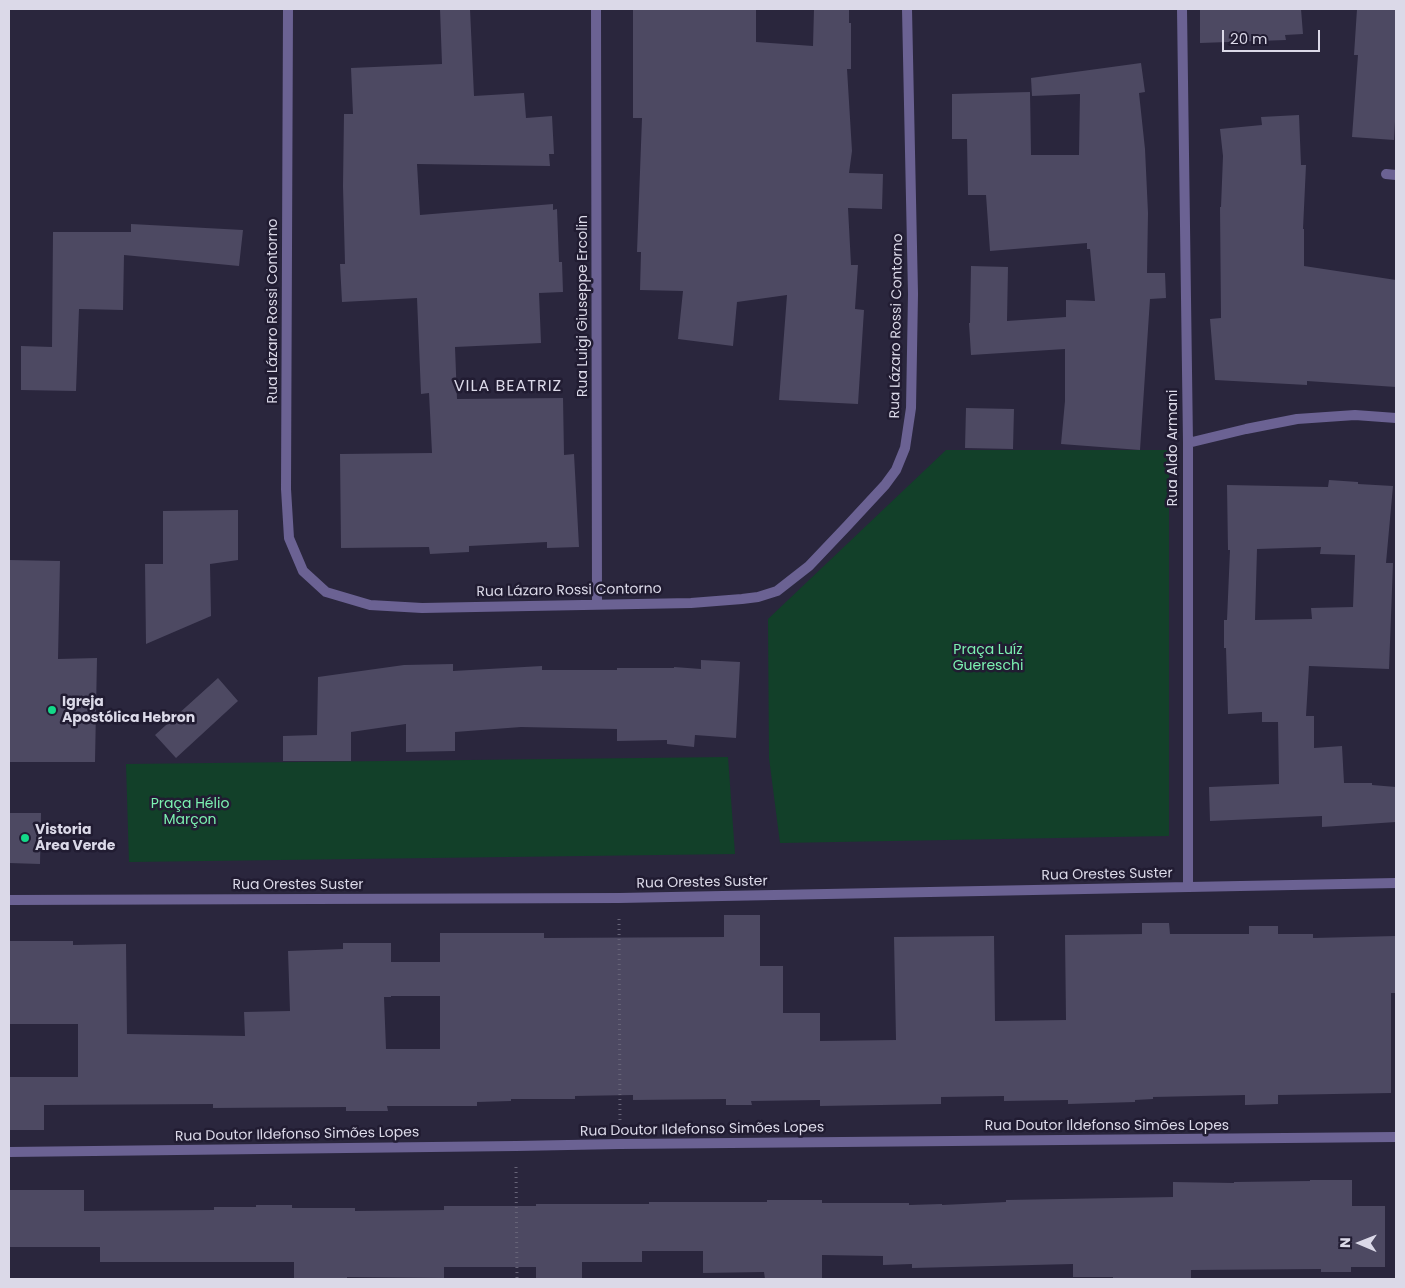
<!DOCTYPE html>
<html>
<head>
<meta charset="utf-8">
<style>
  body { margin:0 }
  #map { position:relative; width:1405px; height:1288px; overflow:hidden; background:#2a263d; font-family:Poppins,sans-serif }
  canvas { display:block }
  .frame { position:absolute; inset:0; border:10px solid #dbd9e8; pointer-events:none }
  .north { position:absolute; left:1335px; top:1218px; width:50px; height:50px; -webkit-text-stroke:4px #211c32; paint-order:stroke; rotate:271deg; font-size:14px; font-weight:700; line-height:20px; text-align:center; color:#dbd9e8 }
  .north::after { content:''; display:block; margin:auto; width:18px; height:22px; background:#dbd9e8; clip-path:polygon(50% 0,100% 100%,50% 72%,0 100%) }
  .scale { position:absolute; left:1222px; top:30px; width:98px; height:22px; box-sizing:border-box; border:2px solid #dbd9e8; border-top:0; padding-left:6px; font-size:15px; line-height:18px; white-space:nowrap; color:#dbd9e8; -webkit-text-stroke:4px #211c32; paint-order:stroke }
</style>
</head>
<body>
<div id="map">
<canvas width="1405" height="1288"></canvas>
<div class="frame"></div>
<div class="north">N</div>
<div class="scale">20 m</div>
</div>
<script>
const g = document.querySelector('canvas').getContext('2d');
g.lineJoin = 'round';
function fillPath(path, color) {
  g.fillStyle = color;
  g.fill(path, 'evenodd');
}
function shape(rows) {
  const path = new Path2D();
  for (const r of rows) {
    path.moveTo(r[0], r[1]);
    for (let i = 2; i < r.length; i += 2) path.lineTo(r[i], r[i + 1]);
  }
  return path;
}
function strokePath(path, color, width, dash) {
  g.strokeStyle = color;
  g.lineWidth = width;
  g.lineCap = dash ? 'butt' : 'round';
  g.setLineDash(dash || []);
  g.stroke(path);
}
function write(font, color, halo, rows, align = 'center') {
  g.font = font + ' Poppins,sans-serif';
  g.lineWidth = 5;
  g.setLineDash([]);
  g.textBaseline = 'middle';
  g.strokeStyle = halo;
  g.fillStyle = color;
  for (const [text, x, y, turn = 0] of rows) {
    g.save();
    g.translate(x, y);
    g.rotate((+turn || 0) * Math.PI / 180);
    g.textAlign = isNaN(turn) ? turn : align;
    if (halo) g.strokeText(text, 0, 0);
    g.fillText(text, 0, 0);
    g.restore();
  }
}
const green = shape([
  [946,450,1169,450,1169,836,780,843,769,758,768,619],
  [728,757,735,854,129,862,126,764]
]);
const building = shape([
  [440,9,470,9,474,96,524,93,526,118,552,116,554,154,549,154,550,166,417,164,420,215,553,204,553,210,557,209,559,262,562,262,563,292,539,293,541,343,455,347,457,399,563,398,564,455,574,454,579,547,547,548,547,542,469,546,469,552,430,554,429,547,341,548,340,454,432,453,429,393,421,394,417,298,342,302,340,264,345,264,343,186,344,114,353,114,351,68,442,64],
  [633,9,756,9,756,42,813,46,814,9,849,9,849,23,851,23,851,69,847,69,852,151,849,173,883,174,882,209,848,208,851,265,858,265,855,309,864,310,858,404,779,400,787,295,737,302,733,346,678,339,683,291,640,290,641,252,637,252,642,118,633,118],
  [1246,9,1301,9,1303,34,1285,35,1286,40,1200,43,1200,10],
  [1357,9,1396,9,1396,103,1394,140,1352,137,1358,55,1354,55],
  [1141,63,1145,92,1139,93,1145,149,1148,213,1147,273,1165,273,1166,298,1150,299,1140,450,1061,444,1065,401,1065,349,971,355,969,323,970,323,971,266,1008,267,1007,321,1066,317,1066,300,1095,301,1090,249,1087,249,1087,243,990,251,986,195,968,195,967,139,952,139,952,94,1030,92,1031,155,1079,155,1080,94,1032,96,1031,78],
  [1299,115,1301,165,1306,165,1303,229,1304,229,1304,266,1396,280,1396,387,1307,381,1307,385,1215,380,1210,319,1221,318,1220,207,1221,207,1223,156,1220,129,1262,125,1261,117],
  [131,224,243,230,239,266,124,255,123,310,79,309,76,391,21,390,21,346,52,347,53,232,131,232],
  [966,408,1014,409,1013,449,965,448],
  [1329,480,1358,482,1358,484,1393,486,1386,563,1393,563,1389,669,1309,666,1306,716,1314,716,1314,748,1342,746,1344,783,1372,783,1372,785,1396,787,1396,822,1322,827,1322,816,1210,821,1209,787,1279,784,1278,722,1262,722,1262,712,1228,714,1226,648,1224,648,1224,620,1227,620,1230,550,1228,550,1227,485,1328,487],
  [1321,547,1320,554,1355,555,1353,607,1311,608,1312,619,1255,620,1257,549],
  [238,510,238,560,210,564,211,616,146,644,145,564,163,564,163,511],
  [9,560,60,561,58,659,97,658,95,762,9,762],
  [701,660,740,662,736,738,695,735,694,747,667,744,667,740,617,741,617,729,521,727,455,732,455,751,406,752,406,724,351,732,351,761,283,761,283,736,317,735,318,677,404,665,453,664,453,671,542,666,542,670,617,670,617,668,674,668,674,667,701,669],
  [218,678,238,701,176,758,155,735],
  [9,813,41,813,40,864,9,863],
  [724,915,760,915,760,966,783,966,783,1013,820,1013,820,1041,896,1040,894,937,994,936,995,1021,1066,1020,1065,935,1142,934,1142,923,1169,923,1170,934,1249,934,1249,926,1278,926,1278,934,1313,934,1313,938,1396,936,1396,993,1391,993,1391,1093,1278,1095,1278,1104,1245,1105,1245,1095,1153,1097,1153,1099,1135,1100,1135,1102,1068,1104,1068,1100,1004,1101,1004,1096,941,1097,941,1104,820,1106,820,1100,751,1101,752,1105,726,1105,726,1099,633,1100,633,1095,575,1096,575,1099,511,1099,511,1101,477,1102,477,1106,387,1106,388,1111,346,1111,346,1107,213,1108,213,1104,44,1105,44,1130,9,1130,9,1077,78,1077,78,1024,9,1024,9,941,73,941,73,945,126,944,127,1034,245,1036,244,1012,290,1011,288,951,343,949,343,943,391,943,391,962,440,962,440,933,544,933,544,938,724,937],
  [391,996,440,996,440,1049,386,1049,384,997,391,997],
  [1310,1180,1352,1180,1352,1206,1385,1206,1385,1267,1351,1267,1351,1272,1321,1272,1321,1269,1191,1270,1191,1279,1113,1279,1113,1277,1073,1277,1073,1264,912,1268,912,1264,883,1265,883,1256,822,1255,822,1279,765,1279,764,1272,703,1273,703,1251,642,1251,642,1262,582,1262,582,1279,536,1279,536,1267,444,1267,444,1278,347,1277,347,1279,294,1279,294,1262,100,1262,100,1247,9,1247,9,1190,84,1190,84,1211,214,1210,214,1207,256,1207,256,1205,292,1205,292,1208,355,1208,355,1211,444,1210,444,1206,536,1206,536,1204,649,1204,649,1202,767,1202,767,1200,822,1200,822,1203,909,1203,909,1205,942,1204,942,1205,1006,1202,1006,1200,1173,1197,1173,1182,1234,1183,1234,1182,1310,1181]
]);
const path = shape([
  [619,919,620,1123],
  [516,1167,517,1279]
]);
const street = shape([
  [288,9,286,489,289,538,303,571,326,592,370,605,422,608,691,603,742,599,758,597,777,591,809,566,847,526,885,485,896,470,905,448,911,408,913,294,907,9],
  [596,9,597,604],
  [1182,9,1188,443,1188,887],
  [1386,174,1396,175],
  [1188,443,1246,429,1297,419,1355,415,1396,418],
  [9,900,619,898,1396,883],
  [9,1152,516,1146,620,1144,1396,1137]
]);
const markers = [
  [52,710,5,"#14d989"],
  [25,838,5,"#14d989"]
];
const streetNames = [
  ["Rua Luigi Giuseppe Ercolin",583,306,-90],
  ["Rua Lázaro Rossi Contorno",273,311,-90],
  ["Rua Lázaro Rossi Contorno",897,326,-89],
  ["Rua Aldo Armani",1173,448,-90],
  ["Rua Lázaro Rossi Contorno",569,591,-1],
  ["Rua Orestes Suster",1107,875,-1],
  ["Rua Orestes Suster",702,883,-1],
  ["Rua Orestes Suster",298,885],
  ["Rua Doutor Ildefonso Simões Lopes",1107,1126],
  ["Rua Doutor Ildefonso Simões Lopes",702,1130,-1],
  ["Rua Doutor Ildefonso Simões Lopes",297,1135,-1]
];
const parkNames = [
  ["Praça Luíz",988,650],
  ["Guereschi",988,666],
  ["Praça Hélio",190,804],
  ["Marçon",190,820]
];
const poiNames = [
  ["Igreja",62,702],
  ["Apostólica Hebron",62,718],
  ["Vistoria",35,830],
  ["Área Verde",35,846]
];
const quarterNames = [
  ["VILA BEATRIZ",508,387]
];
fillPath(green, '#124029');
fillPath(building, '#4d4962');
strokePath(path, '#676478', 3, [1, 4]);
strokePath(street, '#6b6293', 10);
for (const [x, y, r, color] of markers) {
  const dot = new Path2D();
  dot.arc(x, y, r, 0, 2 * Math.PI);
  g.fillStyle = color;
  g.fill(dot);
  strokePath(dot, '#211c32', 2);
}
write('14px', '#dbd9e8', '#211c32', streetNames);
write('14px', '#7cf1b1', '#211c32', parkNames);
write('bold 14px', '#dbd9e8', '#211c32', poiNames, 'left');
g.letterSpacing = '1px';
write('16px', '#dbd9e8', '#211c32', quarterNames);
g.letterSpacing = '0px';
</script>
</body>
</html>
